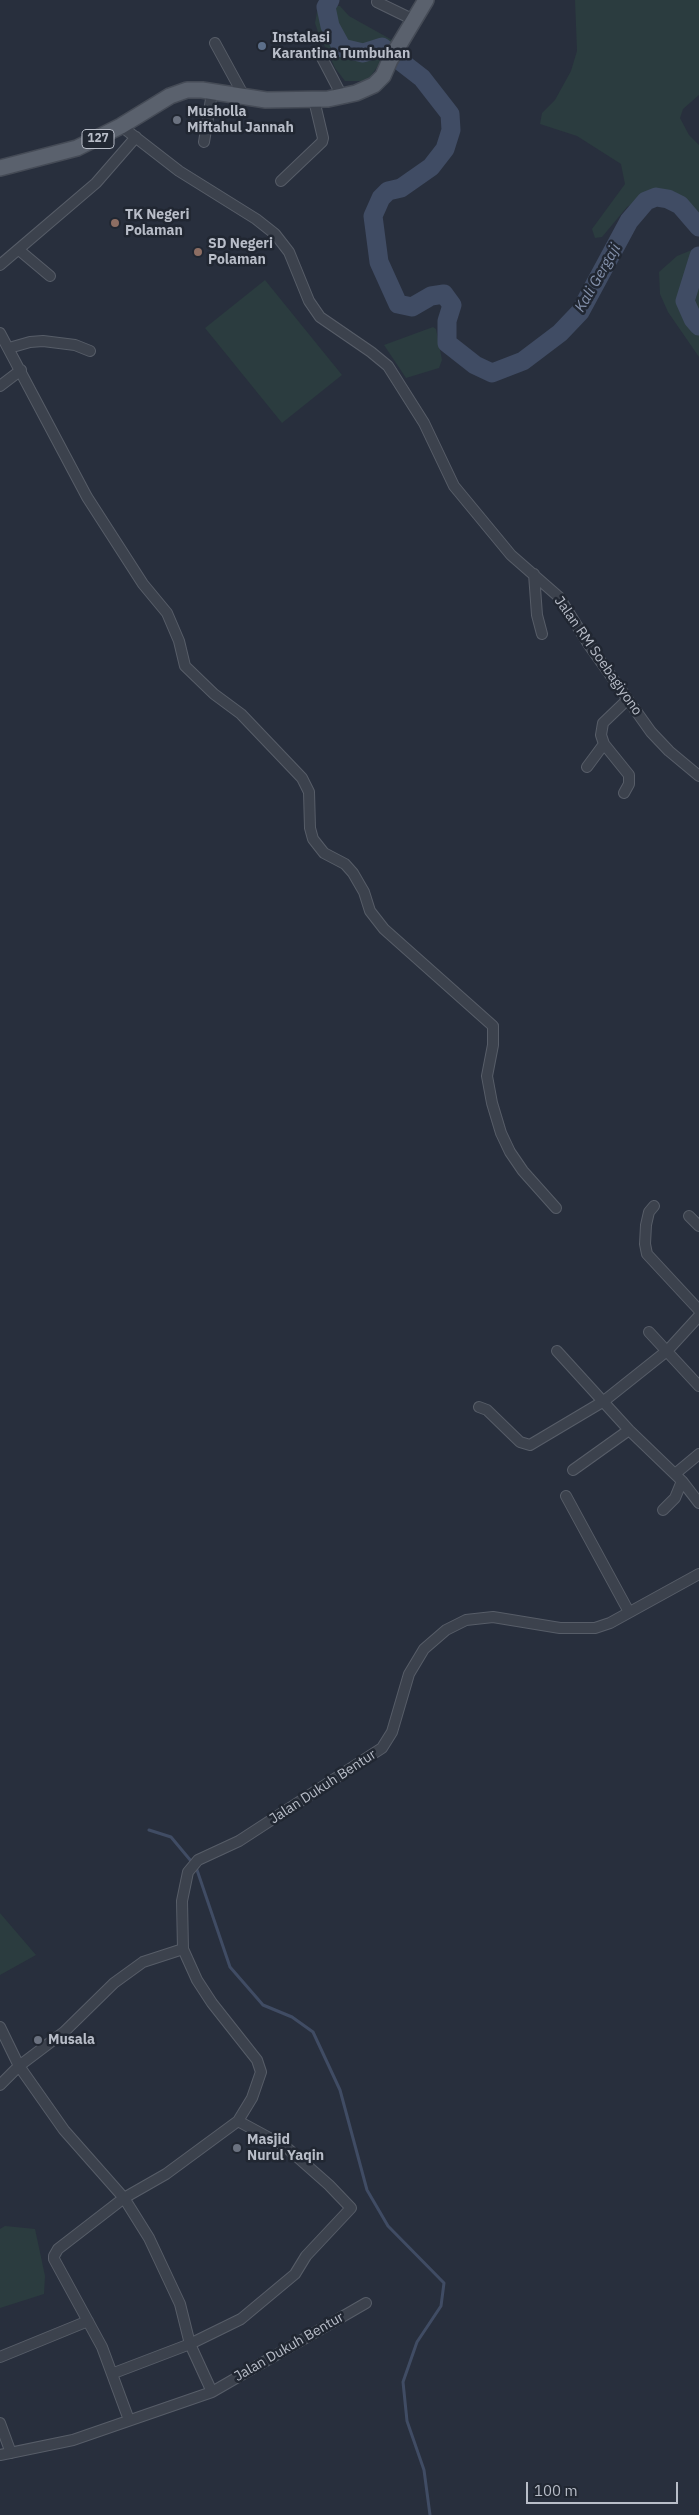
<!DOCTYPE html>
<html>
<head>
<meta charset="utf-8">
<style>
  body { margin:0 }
  #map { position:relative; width:699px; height:2515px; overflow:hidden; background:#282f3d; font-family:"IBM Plex Sans",sans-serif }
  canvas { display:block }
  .scale { position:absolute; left:526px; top:2482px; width:152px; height:22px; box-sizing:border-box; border:2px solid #b8bdc8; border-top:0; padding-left:6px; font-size:15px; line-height:18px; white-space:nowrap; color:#b8bdc8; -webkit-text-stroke:4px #212732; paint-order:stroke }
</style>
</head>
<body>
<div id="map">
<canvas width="699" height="2515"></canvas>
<div class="scale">100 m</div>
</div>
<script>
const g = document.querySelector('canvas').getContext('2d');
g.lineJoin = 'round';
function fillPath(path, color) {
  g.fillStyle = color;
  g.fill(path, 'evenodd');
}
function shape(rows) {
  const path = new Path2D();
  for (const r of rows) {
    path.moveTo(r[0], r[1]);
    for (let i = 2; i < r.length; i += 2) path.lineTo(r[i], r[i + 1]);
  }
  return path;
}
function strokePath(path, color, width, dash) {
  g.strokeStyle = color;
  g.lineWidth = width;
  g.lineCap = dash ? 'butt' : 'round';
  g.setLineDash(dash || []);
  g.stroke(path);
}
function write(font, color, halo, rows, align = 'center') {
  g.font = font + ' "IBM Plex Sans",sans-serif';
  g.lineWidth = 5;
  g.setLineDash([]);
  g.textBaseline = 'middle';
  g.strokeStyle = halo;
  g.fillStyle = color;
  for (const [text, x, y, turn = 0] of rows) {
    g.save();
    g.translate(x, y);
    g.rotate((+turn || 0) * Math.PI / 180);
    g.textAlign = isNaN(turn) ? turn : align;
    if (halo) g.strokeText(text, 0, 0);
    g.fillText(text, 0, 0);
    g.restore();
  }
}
const green = shape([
  [575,0,699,0,699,95,683,109,680,118,689,135,699,145,699,217,675,192,662,189,647,194,627,207,602,237,595,238,592,229,625,184,621,164,577,136,540,124,542,113,555,100,571,71,577,51],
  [318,6,340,6,349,16,392,40,381,62,367,81,345,81,335,68,318,32,315,23],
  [699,247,699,357,668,312,660,294,659,272,677,256],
  [265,280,342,375,282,423,205,328],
  [433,327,436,329,442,360,439,368,406,378,384,345],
  [0,1913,36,1955,0,1975],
  [5,2226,35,2229,45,2276,44,2294,0,2308,0,2229]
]);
const stream = shape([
  [149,1830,171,1837,196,1867,230,1967,263,2005,292,2017,313,2032,340,2090,367,2190,388,2226,444,2283,441,2306,417,2342,403,2382,407,2421,424,2470,430,2515]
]);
const river = shape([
  [330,0,326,7,330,26,342,48,363,53,382,47,422,78,450,114,451,130,445,149,431,167,401,188,388,191,381,198,373,216,379,262,398,304,412,307,431,296,444,294,452,305,447,321,447,343,475,365,492,373,523,361,560,333,580,312,629,221,646,201,656,197,668,199,680,205,699,227],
  [699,256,685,301,693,319,699,326]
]);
const street = shape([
  [377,2,414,20],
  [215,43,245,98],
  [320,54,342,96],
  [121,126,179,171,256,219,275,234,289,252,309,301,320,317,371,352,388,366,424,423,454,486,511,555,559,597,589,645,651,732,669,751,699,776],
  [204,142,212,93],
  [281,181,322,142,323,138,314,100],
  [19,250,50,276],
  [0,265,96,183,136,137],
  [0,333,87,497,143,584,167,613,179,641,185,666,214,694,241,714,302,778,309,792,310,828,313,839,324,853,345,864,353,873,364,892,370,911,384,929,493,1026,493,1045,487,1076,492,1103,501,1133,510,1152,523,1171,556,1208],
  [9,348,30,342,43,341,75,345,90,351],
  [0,386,21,370],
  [534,574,537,615,542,634],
  [604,744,629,775,629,784,624,793],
  [587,767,604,744,601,735,603,723,627,700],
  [654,1206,649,1212,646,1225,645,1244,647,1254,699,1310],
  [689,1216,699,1226],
  [649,1332,699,1386],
  [557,1351,629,1430,682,1481,699,1503],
  [479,1407,487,1410,520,1442,530,1445,604,1401,668,1350,699,1316],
  [573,1470,629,1430],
  [675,1474,699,1454],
  [566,1496,629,1612],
  [663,1510,675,1498,682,1481],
  [0,2027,19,2066,64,2130,124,2198,149,2238,180,2304,190,2344,212,2392],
  [0,2085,19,2066,64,2032,114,1983,143,1962,183,1949],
  [0,2357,88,2321],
  [114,2373,190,2344,241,2319,295,2274,306,2256,351,2208,329,2185,286,2147,238,2121],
  [129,2420,102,2347,54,2259,54,2256,58,2249,124,2198,166,2174,238,2121,252,2098,261,2072,257,2060,212,2003,197,1980,183,1949,182,1901,188,1872,198,1860,239,1841,382,1748,392,1732,409,1674,424,1649,446,1630,466,1620,493,1617,560,1628,595,1628,610,1623,699,1574],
  [0,2423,11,2453],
  [0,2455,73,2440,212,2392,366,2303]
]);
const primary = shape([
  [0,168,77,148,121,126,170,96,187,90,202,90,266,100,328,99,356,93,374,85,383,76,390,60,426,0]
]);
const markers = [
  [262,46,5,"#5c6f8a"],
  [177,120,5,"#6b7280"],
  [115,223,5,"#8d6e63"],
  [198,252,5,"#8d6e63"],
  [38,2040,5,"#6b7280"],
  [237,2148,5,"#6b7280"]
];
const shields = [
  [98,139,32]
];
const shieldNames = [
  ["127",98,139]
];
const poiNames = [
  ["Instalasi",272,38],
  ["Karantina Tumbuhan",272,54],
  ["Musholla",187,112],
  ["Miftahul Jannah",187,128],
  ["TK Negeri",125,215],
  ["Polaman",125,231],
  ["SD Negeri",208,244],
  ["Polaman",208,260],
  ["Musala",48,2040],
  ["Masjid",247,2140],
  ["Nurul Yaqin",247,2156]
];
const streetNames = [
  ["Jalan RM Soebagiyono",598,656,55],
  ["Jalan Dukuh Bentur",323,1787,-33],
  ["Jalan Dukuh Bentur",289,2347,-30]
];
const waterNames = [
  ["Kali Gergaji",598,278,-60]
];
fillPath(green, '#2b3c3f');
strokePath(stream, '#404c64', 3);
strokePath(river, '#404c64', 19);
strokePath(street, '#575d68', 12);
strokePath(primary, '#454b56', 18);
strokePath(street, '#3c424d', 10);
strokePath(primary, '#5a616d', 15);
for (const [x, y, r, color] of markers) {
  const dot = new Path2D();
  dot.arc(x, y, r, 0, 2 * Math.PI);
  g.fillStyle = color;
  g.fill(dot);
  strokePath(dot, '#212732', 2);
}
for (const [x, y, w] of shields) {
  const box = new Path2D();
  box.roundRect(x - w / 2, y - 9.5, w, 19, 4);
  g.fillStyle = '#212732';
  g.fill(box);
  strokePath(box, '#b8bdc8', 1);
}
write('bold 12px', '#b8bdc8', null, shieldNames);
write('bold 14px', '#b8bdc8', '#212732', poiNames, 'left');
write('14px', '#b8bdc8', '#212732', streetNames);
write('italic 15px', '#8491ab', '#212732', waterNames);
</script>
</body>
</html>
